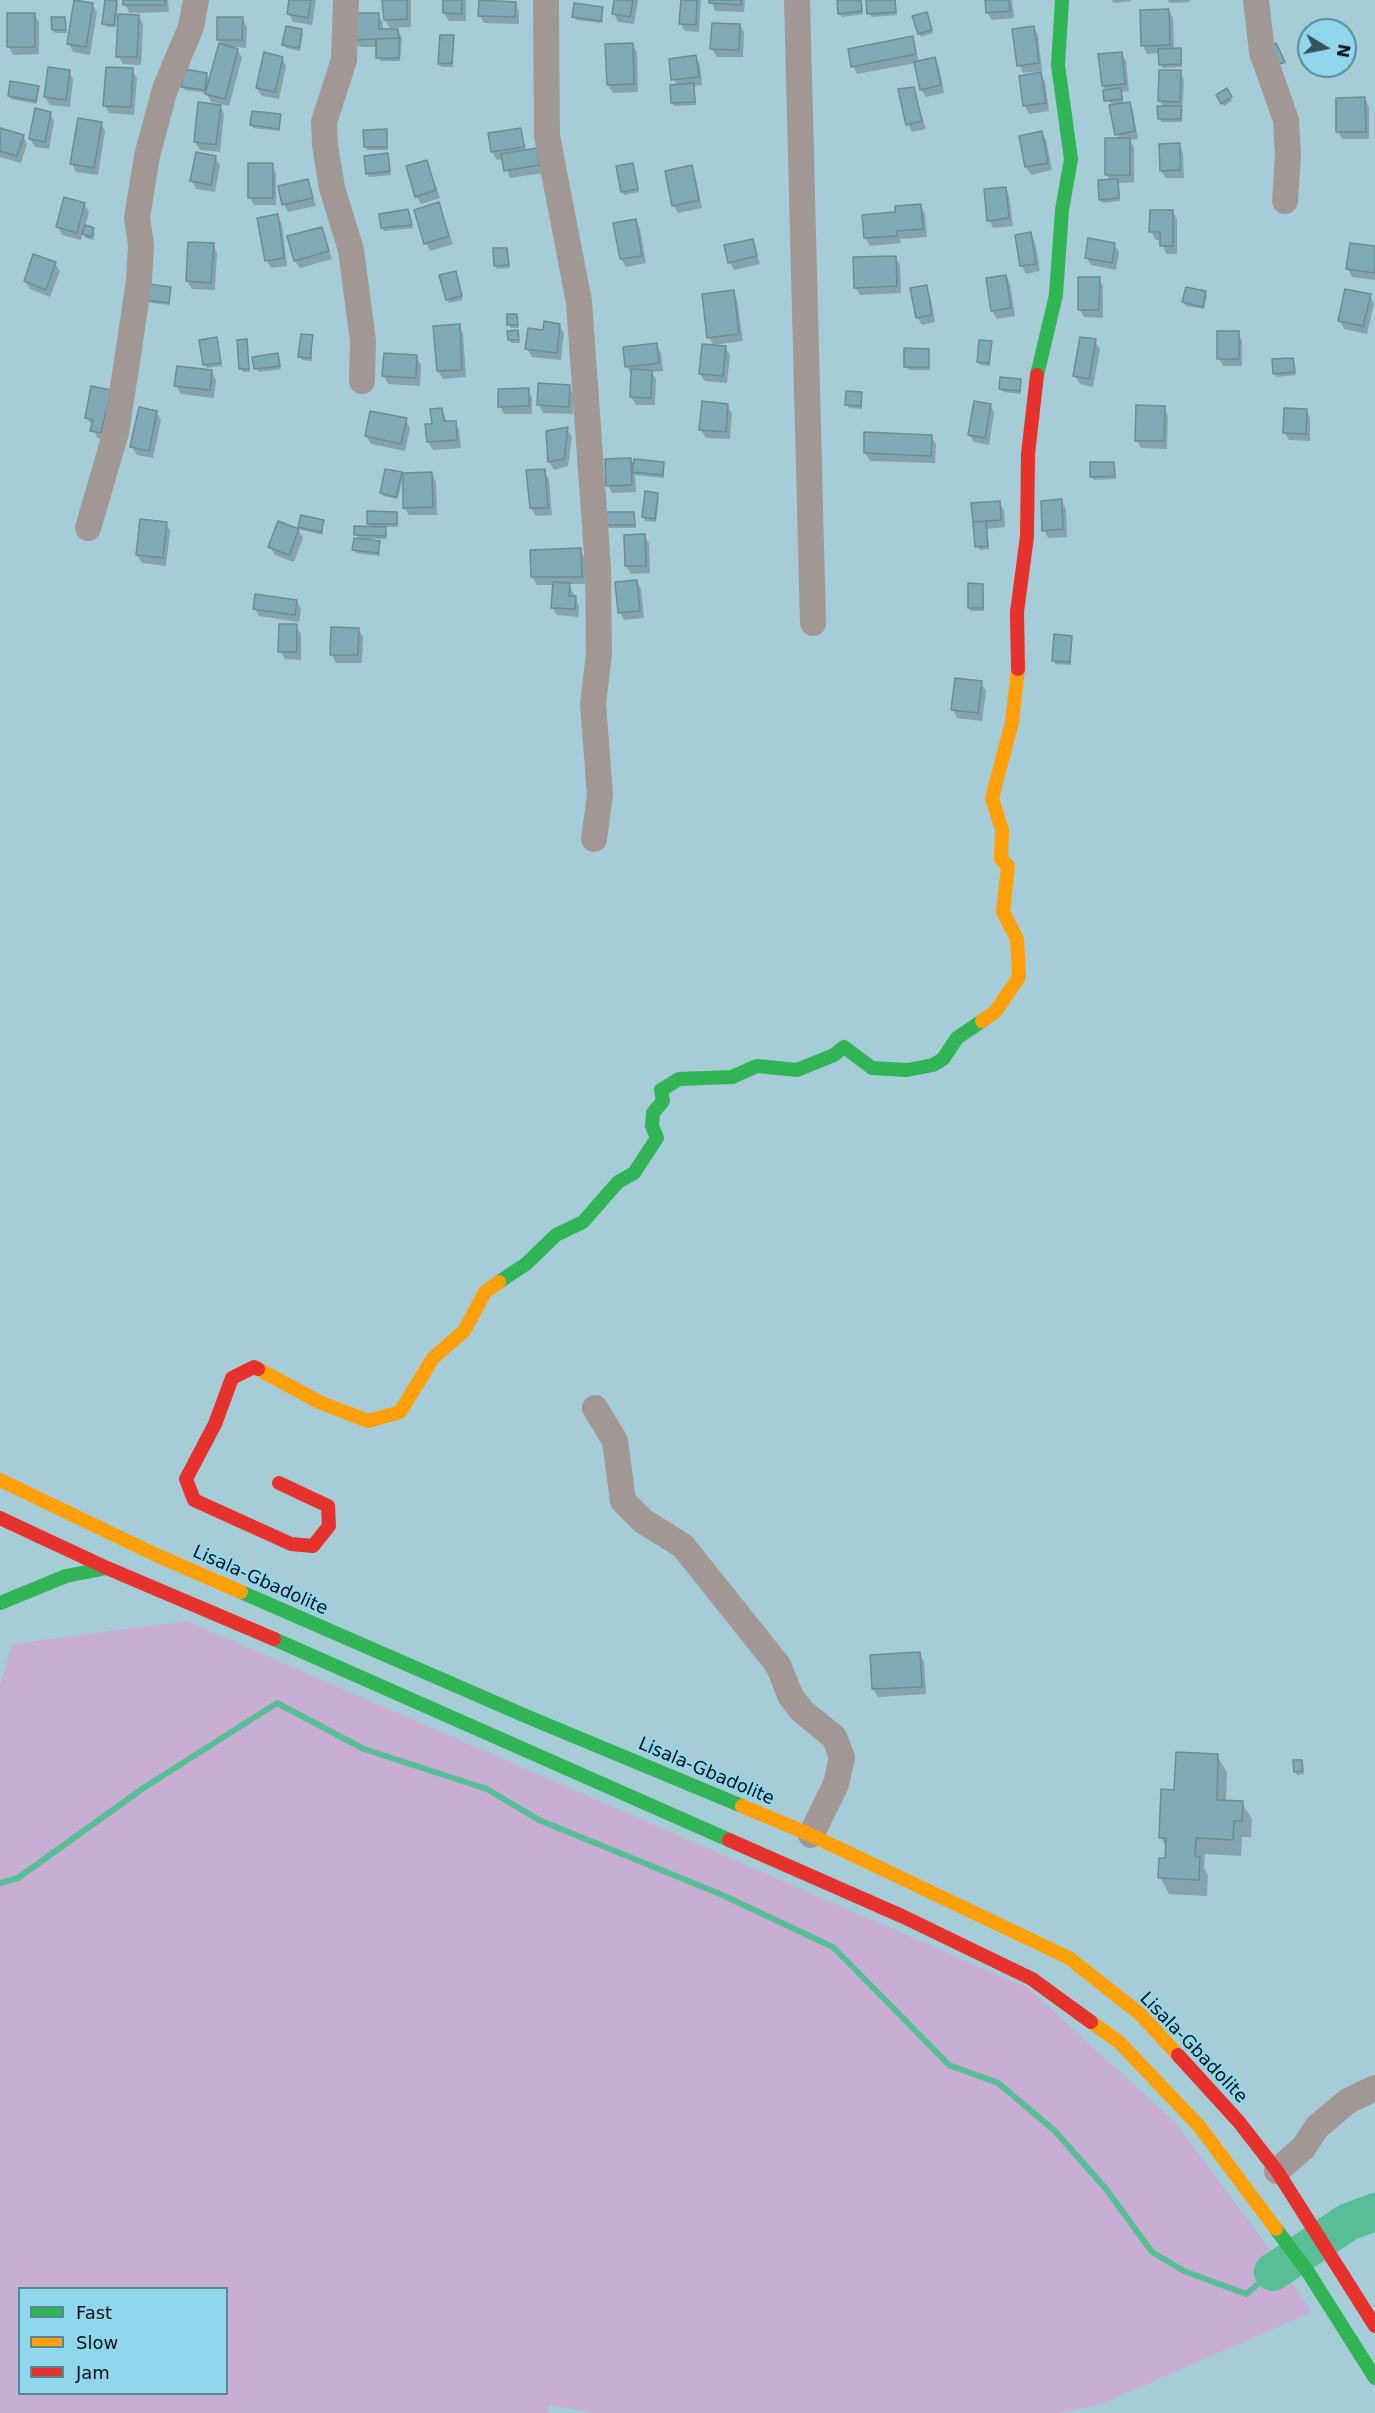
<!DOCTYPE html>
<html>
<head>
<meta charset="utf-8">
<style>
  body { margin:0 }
  #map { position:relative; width:1375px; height:2413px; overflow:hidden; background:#a5ccd7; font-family:"DejaVu Sans",sans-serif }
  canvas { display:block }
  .legend { position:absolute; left:18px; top:2287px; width:210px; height:108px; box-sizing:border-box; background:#91d7eb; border:2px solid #578897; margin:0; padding:8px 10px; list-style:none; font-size:18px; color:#001218 }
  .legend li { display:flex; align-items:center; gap:12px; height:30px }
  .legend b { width:30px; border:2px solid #578897 }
  .north { position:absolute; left:1297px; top:18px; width:60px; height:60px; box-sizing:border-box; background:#91d7eb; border:2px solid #578897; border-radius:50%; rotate:100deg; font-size:16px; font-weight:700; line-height:24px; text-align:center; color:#001218 }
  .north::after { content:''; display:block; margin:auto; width:21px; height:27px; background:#3a535b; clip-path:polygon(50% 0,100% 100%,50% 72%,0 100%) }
</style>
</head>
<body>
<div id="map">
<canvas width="1375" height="2413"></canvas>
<ul class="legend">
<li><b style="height:8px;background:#30b455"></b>Fast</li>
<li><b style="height:8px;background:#ff9f0a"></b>Slow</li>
<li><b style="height:8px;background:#e5322d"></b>Jam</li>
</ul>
<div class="north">N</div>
</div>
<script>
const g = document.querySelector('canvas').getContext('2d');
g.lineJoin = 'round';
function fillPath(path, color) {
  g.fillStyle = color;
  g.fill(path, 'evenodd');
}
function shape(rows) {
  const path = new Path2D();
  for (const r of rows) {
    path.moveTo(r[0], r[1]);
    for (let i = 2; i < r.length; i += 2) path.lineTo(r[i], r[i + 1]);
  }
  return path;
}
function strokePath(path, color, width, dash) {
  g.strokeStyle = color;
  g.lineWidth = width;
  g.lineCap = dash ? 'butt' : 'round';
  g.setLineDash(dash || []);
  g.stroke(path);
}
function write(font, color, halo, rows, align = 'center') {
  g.font = font + ' "DejaVu Sans",sans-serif';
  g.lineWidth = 4.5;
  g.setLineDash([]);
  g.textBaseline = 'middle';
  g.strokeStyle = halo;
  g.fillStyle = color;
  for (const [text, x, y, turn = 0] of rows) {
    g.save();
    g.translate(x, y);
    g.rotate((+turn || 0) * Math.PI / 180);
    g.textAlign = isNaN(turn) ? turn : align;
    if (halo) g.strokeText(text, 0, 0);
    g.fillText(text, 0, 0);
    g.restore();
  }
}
const green = shape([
  [187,1621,1028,1988,1175,2122,1263,2240,1312,2312,1099,2405,1057,2413,596,2413,550,2405,547,2413,0,2413,0,1685,12,1644],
  [20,2288,226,2288,226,2394,20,2394]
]);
const shadow = shape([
  [106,0,116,0,118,4,116,27,106,27,104,23],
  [124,0,168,0,169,12,129,13],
  [291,0,316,0,312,25,293,22,289,14],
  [383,0,411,0,411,27,390,28,385,20],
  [444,0,466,0,466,21,449,21,444,13],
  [616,0,638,0,634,24,618,22,614,14],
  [683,0,701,0,699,32,685,31,681,24],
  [711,0,745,0,744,12,715,11],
  [845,0,861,0,863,14,842,17,840,14],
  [868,0,895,0,897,15,871,17],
  [986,0,1012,0,1014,18,992,20,987,12],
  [1112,0,1131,0,1131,1,1114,3],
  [1168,0,1190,0,1190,2,1170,3],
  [515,3,519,11,519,24,484,23,480,15],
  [92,4,97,12,90,55,73,52,69,44],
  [602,8,603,23,576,20,574,16],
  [1168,10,1173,18,1174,50,1180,50,1182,53,1182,67,1162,68,1160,53,1147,54,1143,46],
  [34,14,39,22,39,54,13,55,9,47],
  [378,15,383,23,383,31,397,30,402,38,400,61,380,61,378,47,359,47,355,39],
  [138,16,143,24,141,65,123,64,118,56],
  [928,17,933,33,921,37,919,33],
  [64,18,67,33,55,33,53,30],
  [242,19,247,27,246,48,236,47,242,58,229,106,211,102,206,93,185,90,183,87,206,74,210,80,220,43,218,39],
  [740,25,744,33,743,57,717,57,712,49],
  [1033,27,1038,35,1042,71,1023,73,1019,65],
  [301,31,303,34,300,51,286,48,284,45],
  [453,36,453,67,441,67,440,64],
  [912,38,919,62,935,59,939,67,944,93,926,97,921,89,916,63,857,74,853,66],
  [632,44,637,52,638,92,613,93,608,85,607,45],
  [1121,53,1126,61,1129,91,1122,92,1124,104,1129,103,1133,111,1138,139,1130,140,1134,147,1134,182,1119,183,1120,201,1102,203,1100,199,1110,181,1107,175,1119,139,1111,103,1106,100,1106,91,1103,86],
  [696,57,700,65,702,85,694,86,696,105,674,106,672,103,676,86,671,60],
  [282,58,286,66,279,99,262,96,257,88],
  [132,70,137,78,134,115,109,113,105,105],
  [69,71,73,79,70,107,50,105,45,97],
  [1180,72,1184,80,1182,122,1161,122,1159,107,1163,107,1160,101],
  [1041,74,1045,82,1049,111,1029,114,1025,106],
  [38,87,37,104,11,99,9,96],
  [913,88,926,129,912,132,908,124],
  [1226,91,1232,101,1224,106,1218,96],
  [1365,99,1369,107,1369,139,1342,139,1338,132],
  [220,106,224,114,220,152,200,150,195,142],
  [50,113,54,121,49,149,35,147,30,139],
  [280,116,280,131,253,128,251,125],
  [101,123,105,131,98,175,76,172,72,164],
  [0,129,23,136,27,144,21,163,0,157],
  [520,130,527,151,536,150,543,173,510,178,503,159,497,160,492,152,490,134],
  [364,131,386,131,388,150,367,150],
  [1041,133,1046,140,1052,170,1031,175,1026,167],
  [1179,145,1183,153,1184,178,1166,178,1161,171],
  [387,155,391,175,369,177,367,173],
  [215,157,220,165,215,192,196,189,192,181],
  [427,162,440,198,421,204,416,196],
  [272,165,276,173,276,205,254,205,249,197],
  [633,165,639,192,624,195,622,191],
  [691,167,695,175,702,208,678,213,673,205],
  [308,181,316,206,288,212,284,204],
  [1005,188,1009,196,1013,226,993,228,989,220],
  [84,204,89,212,85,227,95,233,93,240,86,238,83,233,81,240,62,235,58,227],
  [438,204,453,244,430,251,426,243],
  [921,206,925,214,927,237,900,239,901,243,870,246,865,238,897,214],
  [407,211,413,228,384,231,382,228],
  [1172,211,1177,219,1177,254,1166,254,1161,240,1156,240,1151,232],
  [277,216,282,224,287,266,271,268,266,260],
  [636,221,640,229,646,263,626,267,621,259],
  [321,228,332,259,300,268,295,261],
  [1030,234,1035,242,1040,271,1026,274,1022,266,1017,236],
  [752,240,760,264,734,270,730,262],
  [1114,244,1119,252,1116,270,1091,265,1086,257],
  [213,245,217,253,215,290,192,289,187,281],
  [1375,248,1375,280,1352,277,1348,269],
  [507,249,510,268,497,269,495,265],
  [895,257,900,265,901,293,860,295,855,287],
  [55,264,60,271,50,297,30,289,25,281],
  [455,272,463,300,449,303,441,276],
  [1006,276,1010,284,1015,316,997,319,992,311],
  [1099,279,1103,287,1103,318,1084,317,1080,310],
  [926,287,930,295,935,322,922,325,917,317],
  [170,288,170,305,150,303,148,300],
  [733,292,737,300,743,341,713,345,709,337],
  [1205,292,1207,296,1204,309,1186,306,1184,302],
  [1370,296,1374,304,1367,334,1344,329,1340,321],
  [516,315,519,328,511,328,509,324],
  [559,325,564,333,561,360,532,357,527,349,544,331],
  [459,326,463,333,466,377,443,379,438,371],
  [517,332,520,343,511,343,509,340],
  [1238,333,1242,341,1242,366,1223,366,1219,358],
  [312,336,312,361,302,360,300,356],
  [216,339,222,366,207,368,205,365],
  [246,341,250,372,243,372,241,369],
  [1095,341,1100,349,1093,387,1080,384,1075,376],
  [991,343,990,366,980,365,978,362],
  [656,345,661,353,663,371,652,372,656,379,655,405,636,405,631,397,631,374,627,366],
  [725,347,730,355,727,383,705,381,700,374],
  [928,350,930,370,908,370,906,366],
  [277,355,281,369,258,372,254,358],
  [416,357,421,365,420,386,388,384,384,376],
  [1293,359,1296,375,1276,377,1275,373],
  [212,372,216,380,214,398,181,394,176,386],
  [1020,380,1021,394,1003,392,1001,389],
  [569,387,574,395,573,414,543,413,539,405],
  [528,390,532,398,532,414,504,414,500,406],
  [110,391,106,440,97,438,93,426,86,418],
  [861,394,862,409,849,408,847,405],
  [727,405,732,413,730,439,706,438,701,430],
  [990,405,994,413,989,445,974,442,969,434],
  [1164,408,1168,416,1167,449,1141,448,1137,440],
  [442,409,447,423,455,422,459,430,461,448,433,450,428,442],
  [1306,410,1310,418,1310,441,1289,440,1284,432],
  [156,412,161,420,153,458,137,455,132,447],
  [406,420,410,428,405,451,371,444,366,436],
  [567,429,572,437,568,466,554,470,549,462,548,432],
  [931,436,936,444,935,463,870,461,865,453],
  [631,459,634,466,663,464,664,478,635,475,636,492,612,493,608,485],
  [1113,463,1116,479,1094,480,1092,476],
  [544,471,549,479,552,515,536,516,531,508],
  [401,474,403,477,398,499,383,496,381,493],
  [432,474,436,482,437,515,409,515,404,507],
  [657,494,659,498,656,522,645,521,643,517],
  [1061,501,1066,509,1067,537,1048,538,1044,530],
  [999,502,1004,510,1005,527,987,529,989,549,979,550,973,504],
  [396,513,398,527,384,527,387,539,370,539,370,541,379,542,380,556,356,553,354,550,358,540,356,528,371,528,368,523],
  [634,513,636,528,609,528,607,524],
  [323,521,323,535,301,530,299,527],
  [166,523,170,531,166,566,142,563,137,555],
  [298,530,303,538,294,562,275,555,270,547],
  [644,535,649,543,650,573,631,574,626,566],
  [580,550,585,558,585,584,569,584,579,606,578,617,557,615,552,607,554,585,537,585,532,577,531,551],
  [637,581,641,589,644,618,624,620,620,612],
  [983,585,984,611,971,611,969,608],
  [297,601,301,609,299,622,259,616,254,608],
  [296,626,301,634,301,660,285,659,280,652],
  [358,629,363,637,362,663,336,663,332,655],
  [1071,637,1071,665,1055,664,1053,660],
  [981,683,986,691,982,721,957,718,953,710],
  [920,1654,924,1662,926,1694,878,1697,873,1689],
  [1217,1756,1227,1772,1226,1802,1242,1803,1252,1819,1251,1837,1242,1837,1241,1856,1205,1854,1204,1868,1208,1875,1207,1896,1169,1894,1160,1877,1167,1860,1167,1849,1161,1838],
  [1301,1761,1304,1774,1297,1775,1295,1771]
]);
const stream = shape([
  [0,1883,18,1878,145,1787,277,1703,364,1749,487,1789,539,1820,720,1894,833,1947,949,2065,998,2083,1055,2131,1106,2189,1152,2252,1184,2271,1246,2294,1273,2272]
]);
const river = shape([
  [1273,2272,1348,2222,1375,2212]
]);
const building = shape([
  [74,0,93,3,86,47,67,44,74,0],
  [105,0,117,0,114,25,102,24,105,0],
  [123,0,165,0,165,5,123,5,123,0],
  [289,0,311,0,308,18,287,14,289,0],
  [382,0,407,0,407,19,384,20,382,0],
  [443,0,462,0,462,14,443,13,443,0],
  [479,0,516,2,515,17,478,16,479,0],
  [614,0,633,0,630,17,612,14,614,0],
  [681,0,697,0,696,25,679,24,681,0],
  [709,0,741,0,741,5,709,3,709,0],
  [837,0,861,0,862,11,838,14,837,0],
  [866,0,895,0,896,12,867,14,866,0],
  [985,0,1009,0,1010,11,986,13,985,0],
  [574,3,603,7,601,21,572,17,574,3],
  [1169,9,1170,45,1141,46,1140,10,1169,9],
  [927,12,932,30,918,34,912,16,927,12],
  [7,13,35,13,35,47,7,47,7,13],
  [353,13,379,13,379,29,398,29,399,38,353,40,353,13],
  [118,14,139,15,137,57,116,57,118,14],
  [51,17,65,17,66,30,52,30,51,17],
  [217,17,243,17,242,40,217,40,217,17],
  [712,23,740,24,739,50,710,49,712,23],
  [286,26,302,29,299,48,282,45,286,26],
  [1034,26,1039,63,1017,66,1012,29,1034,26],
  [440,35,454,35,452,63,438,64,440,35],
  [913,36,916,54,851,67,848,49,913,36],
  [399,38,399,58,376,58,376,39,399,38],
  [219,43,238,49,225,99,205,94,219,43],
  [633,43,634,84,607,85,605,44,633,43],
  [1276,43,1285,62,1275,66,1267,48,1276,43],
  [1181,48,1181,64,1159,65,1158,49,1181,48],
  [264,52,283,57,275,92,256,88,264,52],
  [1122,52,1125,84,1102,86,1098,54,1122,52],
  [696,55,699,77,671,80,669,59,696,55],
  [935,57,941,85,920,90,914,62,935,57],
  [48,67,70,70,66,100,44,97,48,67],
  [106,67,133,68,131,107,103,106,106,67],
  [184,69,207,73,205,90,181,87,184,69],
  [1159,70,1181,70,1180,102,1158,101,1159,70],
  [1041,72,1046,103,1023,106,1019,76,1041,72],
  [10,81,39,86,36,101,8,96,10,81],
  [694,83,695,102,671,103,670,85,694,83],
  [914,87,922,121,906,125,898,89,914,87],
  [1121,88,1122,99,1104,101,1103,90,1121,88],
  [1227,88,1232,97,1221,104,1216,95,1227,88],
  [1365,97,1366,132,1336,132,1336,98,1365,97],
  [198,102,221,105,216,145,194,142,198,102],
  [1130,102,1135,131,1115,135,1109,105,1130,102],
  [1157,106,1181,106,1181,119,1158,119,1157,106],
  [35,108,51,112,45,142,29,139,35,108],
  [252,111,281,114,279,129,250,125,252,111],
  [78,118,102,122,94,168,70,164,78,118],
  [0,128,24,135,17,156,0,151,0,128],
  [521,128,524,147,491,152,488,133,521,128],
  [387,129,387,147,364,147,363,130,387,129],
  [1042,131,1048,163,1025,167,1019,136,1042,131],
  [1105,138,1130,138,1130,175,1105,175,1105,138],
  [1180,143,1180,170,1160,171,1159,144,1180,143],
  [537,148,539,165,504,171,501,154,537,148],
  [196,152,216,156,211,185,190,181,196,152],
  [388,153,390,171,366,174,364,156,388,153],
  [427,160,436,190,415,197,406,166,427,160],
  [248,163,273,163,273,198,248,198,248,163],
  [633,163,638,189,621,192,616,166,633,163],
  [692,165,699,200,672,206,665,171,692,165],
  [308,179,313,198,282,205,278,186,308,179],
  [1118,179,1119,198,1099,200,1098,180,1118,179],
  [1006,187,1009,218,987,221,984,189,1006,187],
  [64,197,85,203,77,233,56,227,64,197],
  [439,202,449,236,424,244,414,210,439,202],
  [921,204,923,229,897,231,897,236,864,238,862,215,895,212,895,206,921,204],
  [408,209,412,225,381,228,379,214,408,209],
  [1150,210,1173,210,1173,246,1160,246,1160,232,1149,232,1150,210],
  [278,214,284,258,265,261,257,218,278,214],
  [636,219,642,256,620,259,613,223,636,219],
  [85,225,94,228,91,237,82,234,85,225],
  [322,227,329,251,294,261,287,236,322,227],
  [1031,232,1036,264,1020,266,1015,235,1031,232],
  [1088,238,1115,243,1112,263,1085,258,1088,238],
  [753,239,757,256,728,263,724,245,753,239],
  [188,242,214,243,211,283,186,281,188,242],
  [1350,243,1375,246,1375,273,1346,269,1350,243],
  [493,248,507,248,509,265,494,266,493,248],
  [33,254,56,262,46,290,24,281,33,254],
  [896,256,897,286,854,288,853,257,896,256],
  [456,271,462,296,446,300,439,275,456,271],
  [1006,275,1011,308,991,311,986,278,1006,275],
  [1078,277,1100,277,1099,310,1078,310,1078,277],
  [148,284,171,287,169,303,146,300,148,284],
  [927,285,932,315,916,318,910,288,927,285],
  [1186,287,1206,291,1203,307,1182,302,1186,287],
  [1345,289,1371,294,1363,326,1338,321,1345,289],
  [734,290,739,334,707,338,702,294,734,290],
  [507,314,517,314,518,325,507,325,507,314],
  [544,321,560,324,557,353,525,349,528,328,543,330,544,321],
  [460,324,462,370,437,371,433,326,460,324],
  [518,330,519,340,508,340,507,331,518,330],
  [1217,331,1239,331,1239,359,1217,359,1217,331],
  [301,334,313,335,310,358,298,357,301,334],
  [217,337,221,363,203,365,199,340,217,337],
  [1080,337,1096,339,1089,379,1073,376,1080,337],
  [247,339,249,369,239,369,237,340,247,339],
  [979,340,992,341,989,363,977,362,979,340],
  [657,343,659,363,625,367,623,347,657,343],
  [702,344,726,346,723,376,699,374,702,344],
  [904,348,929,349,929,367,904,367,904,348],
  [278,353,280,366,254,369,252,357,278,353],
  [384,353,417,355,416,378,382,376,384,353],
  [1293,358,1295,372,1273,374,1272,359,1293,358],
  [177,366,212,370,210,390,174,386,177,366],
  [631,369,652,370,651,398,630,397,631,369],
  [1000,377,1021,379,1020,391,999,389,1000,377],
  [538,383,570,385,569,407,537,405,538,383],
  [91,386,111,390,101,433,90,431,93,420,85,418,91,386],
  [529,388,529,406,498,407,498,389,529,388],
  [846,391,862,392,861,406,845,405,846,391],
  [702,401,728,404,726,432,699,430,702,401],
  [974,401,991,404,985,438,968,435,974,401],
  [1136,405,1165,406,1164,441,1135,441,1136,405],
  [139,407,157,411,149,451,130,447,139,407],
  [442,408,444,421,456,421,457,440,427,442,425,424,432,424,430,409,442,408],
  [1284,408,1307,409,1306,434,1283,433,1284,408],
  [370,411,407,418,401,444,365,436,370,411],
  [568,427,564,459,548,462,546,431,568,427],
  [864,432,932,435,931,456,864,453,864,432],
  [631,458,632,485,606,486,605,459,631,458],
  [634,459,664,462,663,475,632,472,634,459],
  [1090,462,1114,462,1115,476,1090,477,1090,462],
  [385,469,402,472,396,497,380,493,385,469],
  [545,469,548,508,530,508,526,470,545,469],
  [432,472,433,507,403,508,403,473,432,472],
  [645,491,658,493,655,519,642,517,645,491],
  [1062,499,1063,529,1042,531,1041,501,1062,499],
  [1000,501,1001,520,973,522,971,503,1000,501],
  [367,511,397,512,397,524,367,524,367,511],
  [605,512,634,512,635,525,605,525,605,512],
  [301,515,324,520,321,532,298,527,301,515],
  [140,519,167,522,163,558,136,555,140,519],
  [278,521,299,529,289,555,268,547,278,521],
  [986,521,988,546,975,547,973,522,986,521],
  [354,526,386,527,386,536,354,535,354,526],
  [645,534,646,566,625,566,624,535,645,534],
  [354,538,380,541,378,553,352,550,354,538],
  [581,548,582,577,531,577,530,550,581,548],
  [637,580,640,611,618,613,615,582,637,580],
  [553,582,570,583,569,596,576,596,575,609,551,608,553,582],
  [968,583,983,584,983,608,968,608,968,583],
  [255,594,297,600,295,615,253,609,255,594],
  [279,624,297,624,297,652,278,652,279,624],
  [331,627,359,628,358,655,330,655,331,627],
  [1054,634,1072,636,1070,662,1052,661,1054,634],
  [955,678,982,681,978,713,951,710,955,678],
  [920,1652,922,1687,872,1689,870,1655,920,1652],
  [1176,1752,1218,1754,1217,1800,1243,1801,1242,1821,1234,1821,1233,1840,1196,1838,1195,1856,1200,1857,1199,1880,1158,1878,1159,1858,1165,1858,1166,1838,1159,1838,1161,1789,1174,1790,1176,1752],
  [1293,1760,1302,1760,1303,1771,1294,1772,1293,1760]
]);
const street = shape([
  [346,0,344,60,324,122,325,145,332,188,351,250,363,341,362,381],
  [546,0,547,136,579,302,598,568,599,654,593,704,600,795,594,839],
  [797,0,813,623],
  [1256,0,1262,52,1286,120,1288,156,1285,201],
  [88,528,116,432,126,368,139,281,141,245,137,218,147,156,165,89,191,27,196,0],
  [595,1408,615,1441,623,1501,643,1521,683,1546,778,1665,791,1697,802,1711,834,1737,842,1757,836,1784,811,1835],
  [1277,2171,1304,2147,1317,2127,1348,2101,1375,2088]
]);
const fast = shape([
  [1037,375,1056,295,1062,210,1071,159,1058,65,1062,0],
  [499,1282,526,1264,556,1235,583,1222,618,1182,634,1173,657,1138,652,1126,653,1113,663,1101,661,1090,679,1079,732,1077,757,1066,797,1070,834,1055,844,1047,872,1068,907,1070,933,1065,943,1059,957,1038,982,1021],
  [241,1592,528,1717,742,1806],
  [0,1603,66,1576,107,1568],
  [274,1639,729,1840],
  [1276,2229,1308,2272,1375,2378]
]);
const slow = shape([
  [982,1021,995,1012,1019,977,1017,939,1003,912,1008,866,1001,859,1002,830,992,798,1012,722,1018,669],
  [258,1369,319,1402,368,1421,400,1412,433,1358,464,1331,485,1292,499,1282],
  [0,1480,154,1554,241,1592],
  [742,1806,811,1835,1069,1958,1140,2014,1178,2055],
  [1091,2022,1119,2042,1199,2126,1276,2229]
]);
const jam = shape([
  [1018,669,1017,612,1027,536,1028,454,1037,375],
  [258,1369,254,1367,232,1378,215,1424,186,1479,194,1500,291,1544,313,1546,329,1526,328,1506,279,1483],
  [0,1518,107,1568,274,1639],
  [729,1840,904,1917,1032,1979,1091,2022],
  [1178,2055,1239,2122,1277,2171,1375,2326]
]);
const streetNames = [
  ["Lisala-Gbadolite",260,1581,24],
  ["Lisala-Gbadolite",706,1772,23],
  ["Lisala-Gbadolite",1193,2048,46]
];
fillPath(green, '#c9aed3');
fillPath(shadow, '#0003');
strokePath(stream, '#58be97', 6);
strokePath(river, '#58be97', 38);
fillPath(building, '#7fa9b4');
strokePath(building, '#6d8c94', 1.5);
strokePath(street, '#a19896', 26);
strokePath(fast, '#30b455', 14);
strokePath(slow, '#ff9f0a', 14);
strokePath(jam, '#e5322d', 14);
write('18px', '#001218', '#91d7eb', streetNames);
</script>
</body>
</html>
